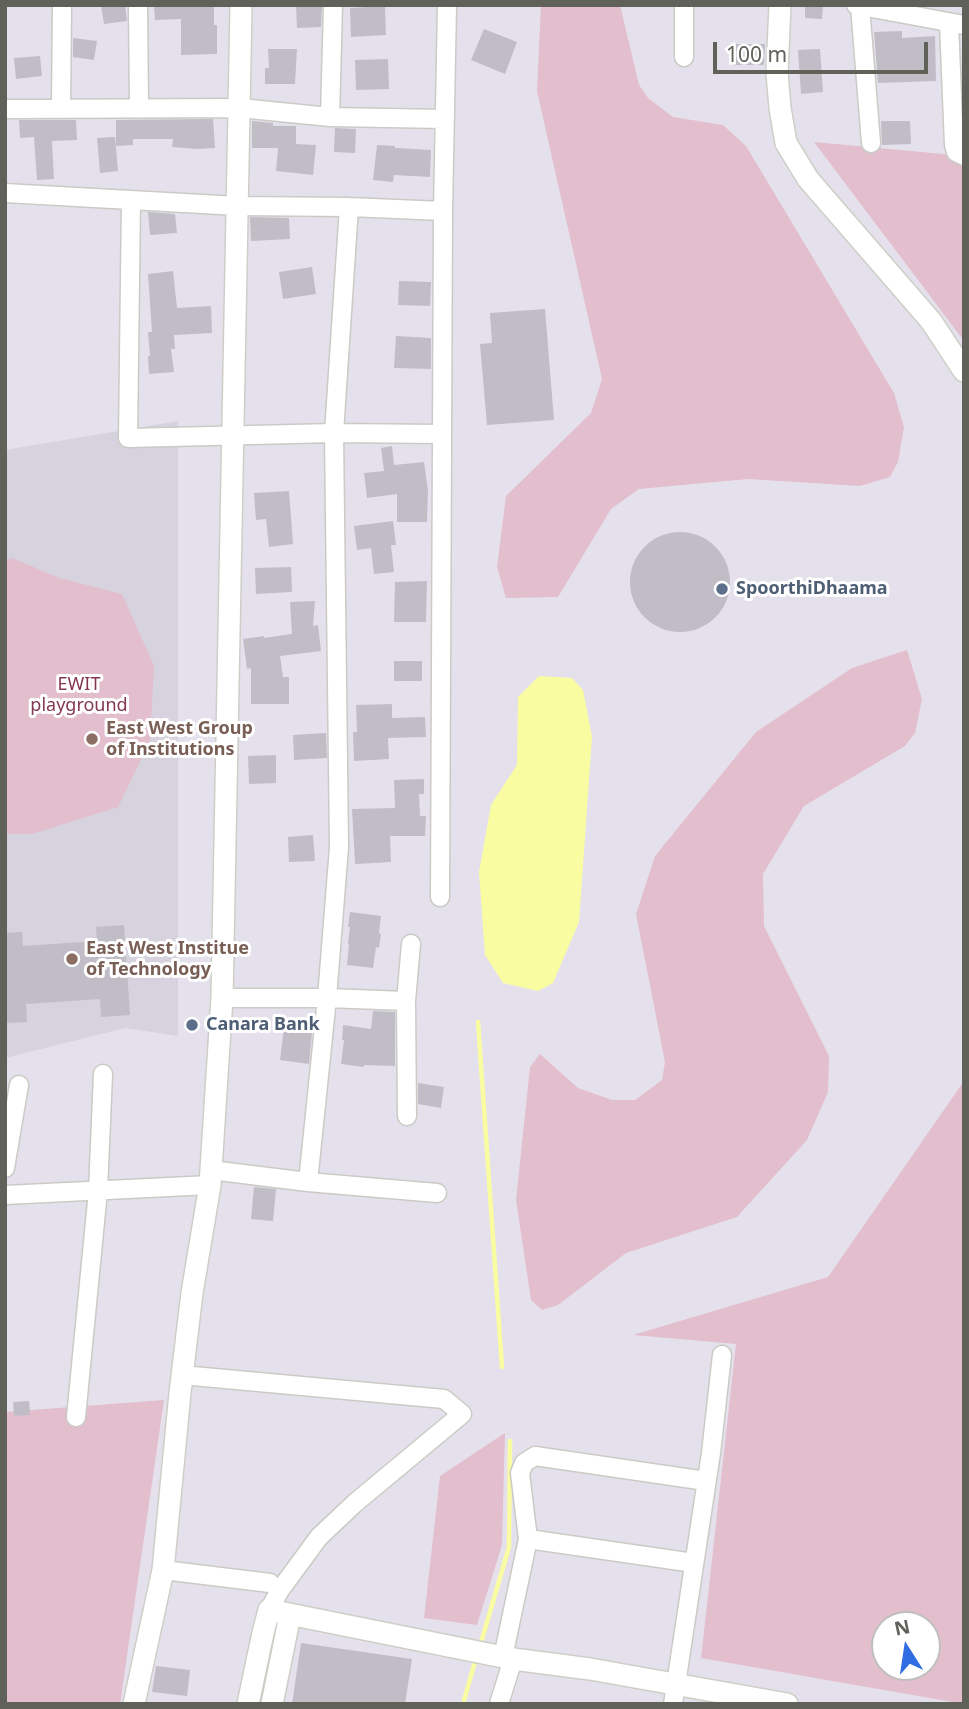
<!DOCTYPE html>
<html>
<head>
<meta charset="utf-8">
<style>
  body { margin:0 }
  #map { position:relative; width:969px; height:1709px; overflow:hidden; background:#e5e1ec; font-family:"Noto Sans",sans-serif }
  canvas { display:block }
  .frame { position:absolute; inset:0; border:7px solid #606159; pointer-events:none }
  .north { position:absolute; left:871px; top:1611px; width:70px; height:70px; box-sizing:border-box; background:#fff; border:2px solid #bfc0bd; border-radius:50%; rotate:348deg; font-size:19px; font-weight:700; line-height:28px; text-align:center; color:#606159 }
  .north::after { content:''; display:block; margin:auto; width:24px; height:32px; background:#306de3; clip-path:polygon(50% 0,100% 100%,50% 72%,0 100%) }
  .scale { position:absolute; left:713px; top:42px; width:215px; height:32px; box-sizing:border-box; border:4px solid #606159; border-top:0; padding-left:9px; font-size:21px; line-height:24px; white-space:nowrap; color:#606159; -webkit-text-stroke:5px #fff; paint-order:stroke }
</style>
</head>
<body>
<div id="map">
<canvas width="969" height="1709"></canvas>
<div class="frame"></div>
<div class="north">N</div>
<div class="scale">100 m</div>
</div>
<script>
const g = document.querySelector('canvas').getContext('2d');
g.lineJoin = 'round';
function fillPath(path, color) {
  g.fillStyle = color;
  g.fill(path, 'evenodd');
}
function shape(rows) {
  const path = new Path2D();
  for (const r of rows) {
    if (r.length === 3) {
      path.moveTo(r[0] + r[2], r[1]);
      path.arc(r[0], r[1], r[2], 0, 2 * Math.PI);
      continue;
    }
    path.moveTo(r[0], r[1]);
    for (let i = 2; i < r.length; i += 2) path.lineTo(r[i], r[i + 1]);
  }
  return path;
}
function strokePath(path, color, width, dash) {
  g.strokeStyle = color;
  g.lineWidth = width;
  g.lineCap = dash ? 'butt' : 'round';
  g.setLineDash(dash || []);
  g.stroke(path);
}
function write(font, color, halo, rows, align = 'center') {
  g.font = font + ' "Noto Sans",sans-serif';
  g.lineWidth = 6;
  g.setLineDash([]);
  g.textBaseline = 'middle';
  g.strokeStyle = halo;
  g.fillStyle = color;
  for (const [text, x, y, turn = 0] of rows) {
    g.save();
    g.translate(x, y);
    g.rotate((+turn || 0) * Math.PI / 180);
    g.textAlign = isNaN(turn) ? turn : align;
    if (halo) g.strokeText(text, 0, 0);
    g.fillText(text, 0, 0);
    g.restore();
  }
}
const education = shape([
  [178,421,178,1036,125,1028,5,1058,5,450]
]);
const green = shape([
  [541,5,620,5,639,85,648,98,673,117,723,125,746,146,894,393,904,427,898,462,890,477,860,486,748,479,639,489,611,509,558,597,506,598,497,567,506,496,591,413,602,379,537,91],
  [814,142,964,156,964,341],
  [12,558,59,578,122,594,154,666,150,741,118,807,32,834,5,834,5,560],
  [907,650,922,699,915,733,905,746,804,806,763,874,764,926,829,1056,828,1092,807,1140,737,1217,626,1253,558,1305,542,1310,531,1300,516,1200,530,1067,540,1054,578,1088,612,1100,635,1100,662,1080,665,1062,636,914,655,856,756,732,852,668],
  [964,1081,964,1704,701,1658,736,1344,633,1335,828,1277],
  [927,1625,927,1667,885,1667,885,1625],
  [164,1400,120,1704,5,1704,5,1412],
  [505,1433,502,1545,477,1625,424,1618,440,1476]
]);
const water = shape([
  [539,676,572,678,583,690,592,737,579,922,553,983,538,991,503,983,485,955,479,872,491,805,517,765,518,697]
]);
const stream = shape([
  [478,1022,502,1367],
  [480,1646,509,1547,510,1441],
  [463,1704,476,1658]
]);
const building = shape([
  [101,5,125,5,127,21,104,24],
  [154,5,214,5,214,25,217,25,217,54,181,55,181,19,155,20],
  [308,5,322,5,321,27,297,28,296,6],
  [805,5,823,5,822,19,805,18],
  [385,6,386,35,351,37,350,8],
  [484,29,517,42,505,74,471,60],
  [902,31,902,38,935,36,936,81,878,83,874,32],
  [73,38,97,41,94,60,73,57],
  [733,44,765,44,764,65,733,65],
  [268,49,297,49,295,84,265,84,265,68,269,68],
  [820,49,823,92,801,94,798,50],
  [40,56,42,76,16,79,14,58],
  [388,59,389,89,356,90,355,60],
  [213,119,215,148,197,149,172,147,173,139,133,139,133,145,116,146,116,120],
  [19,120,76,120,77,140,52,141,54,179,37,180,34,137,20,138],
  [252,121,273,123,273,126,296,126,296,144,316,145,313,175,276,171,278,148,252,148],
  [881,121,910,121,911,144,882,145],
  [335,128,356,129,355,153,334,152],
  [115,137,118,171,100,173,97,138],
  [377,145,395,146,395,148,431,150,430,177,394,175,393,182,373,180],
  [148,212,175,214,177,233,150,235],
  [250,217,289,218,290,239,251,241],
  [312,267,316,294,283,299,279,272],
  [173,271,177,308,211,306,212,333,174,335,175,349,171,349,174,372,149,374,148,356,150,356,148,332,152,332,148,274],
  [399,281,431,282,430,306,398,305],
  [545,309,554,420,487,425,480,344,492,343,490,313],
  [396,336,431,338,431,369,394,368],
  [392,446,394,465,424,462,428,490,427,522,397,522,397,494,367,498,364,473,384,471,381,448],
  [289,491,293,544,269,547,266,519,256,520,254,493],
  [393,521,396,545,391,545,394,572,374,574,371,548,357,550,354,526],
  [680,582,50],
  [291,567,292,592,256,594,255,568],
  [427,581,426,622,394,622,395,582],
  [315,601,313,626,318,625,321,651,280,656,283,677,289,677,289,704,251,704,251,668,247,669,243,639,264,636,264,638,292,634,290,602],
  [394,661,422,661,422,681,394,681],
  [392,704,392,718,425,717,426,737,388,738,389,759,354,761,353,732,357,732,356,705],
  [326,733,327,758,294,760,293,735],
  [276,755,276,783,249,784,248,756],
  [424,779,424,794,419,794,420,816,426,816,425,836,390,836,391,862,355,864,352,809,395,808,394,780],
  [313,835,315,861,289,862,288,837],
  [350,912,381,916,379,933,381,934,379,948,376,947,373,968,347,965,349,944,348,944,350,927,348,927],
  [124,925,130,1015,101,1017,100,999,26,1004,27,1022,5,1023,5,933,22,932,23,946,97,941,96,927],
  [373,1011,395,1012,395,1066,364,1065,364,1067,341,1064,344,1040,342,1040,343,1025,371,1029],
  [285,1019,313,1022,309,1064,280,1060],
  [418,1083,444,1087,441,1108,418,1104],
  [254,1187,276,1189,273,1221,251,1219],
  [29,1401,30,1415,14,1416,13,1402],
  [301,1643,412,1659,405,1704,292,1704],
  [156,1666,190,1670,187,1696,152,1692]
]);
const street = shape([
  [138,5,139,108],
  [856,5,964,25],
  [860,6,871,143],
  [949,23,954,145,956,152,964,156],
  [684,57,684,5],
  [5,109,240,108,330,117,445,119],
  [61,109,62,5],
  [330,117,333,5],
  [5,193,238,206,349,207,443,211],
  [131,200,128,438,334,433,442,434],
  [440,897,443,211,447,5],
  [222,998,327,998,406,1001],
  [407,1116,406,1001,411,944],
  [5,1168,19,1085],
  [211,1170,308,1182,437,1193],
  [308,1182,327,998,339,847,334,433,349,207],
  [5,1195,210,1185],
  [182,1375,444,1399,462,1414,355,1503,319,1537,280,1590,269,1610],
  [76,1417,98,1191,103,1074],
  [528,1539,694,1563],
  [163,1570,270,1583],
  [503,1657,528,1539,520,1473,524,1463,535,1456,706,1481],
  [499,1704,513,1659],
  [673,1704,711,1453,722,1355]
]);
const secondary = shape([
  [780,5,777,73,780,108,786,143,808,179,931,321,964,371],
  [134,1704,163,1570,180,1393,192,1293,210,1185,222,998,241,5],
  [248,1704,263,1633,269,1610,513,1659,590,1669,787,1704],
  [272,1704,290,1615]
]);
const markers = [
  [722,589,7,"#5c6f8a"],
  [92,739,7,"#8d6e63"],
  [72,959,7,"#8d6e63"],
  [192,1025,7,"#5c6f8a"]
];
const serviceNames = [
  ["SpoorthiDhaama",736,589],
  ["Canara Bank",206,1025]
];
const parkNames = [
  ["EWIT",79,685],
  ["playground",79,706]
];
const educationNames = [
  ["East West Group",106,729],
  ["of Institutions",106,750],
  ["East West Institue",86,949],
  ["of Technology",86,970]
];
fillPath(education, '#d6d2de');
fillPath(green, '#e3becd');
fillPath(water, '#fafca1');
strokePath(stream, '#fafca1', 4.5);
fillPath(building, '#c1bdc7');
strokePath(street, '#cacbc5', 21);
strokePath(secondary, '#cdcfc7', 24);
strokePath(street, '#fff', 18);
strokePath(secondary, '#fff', 21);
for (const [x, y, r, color] of markers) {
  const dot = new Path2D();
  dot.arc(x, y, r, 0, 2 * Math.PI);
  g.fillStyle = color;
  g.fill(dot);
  strokePath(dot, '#fff', 2.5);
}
write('bold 18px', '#4e5e75', '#fff', serviceNames, 'left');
write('18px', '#833753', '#fff', parkNames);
write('bold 18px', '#785e54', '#fff', educationNames, 'left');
</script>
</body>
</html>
